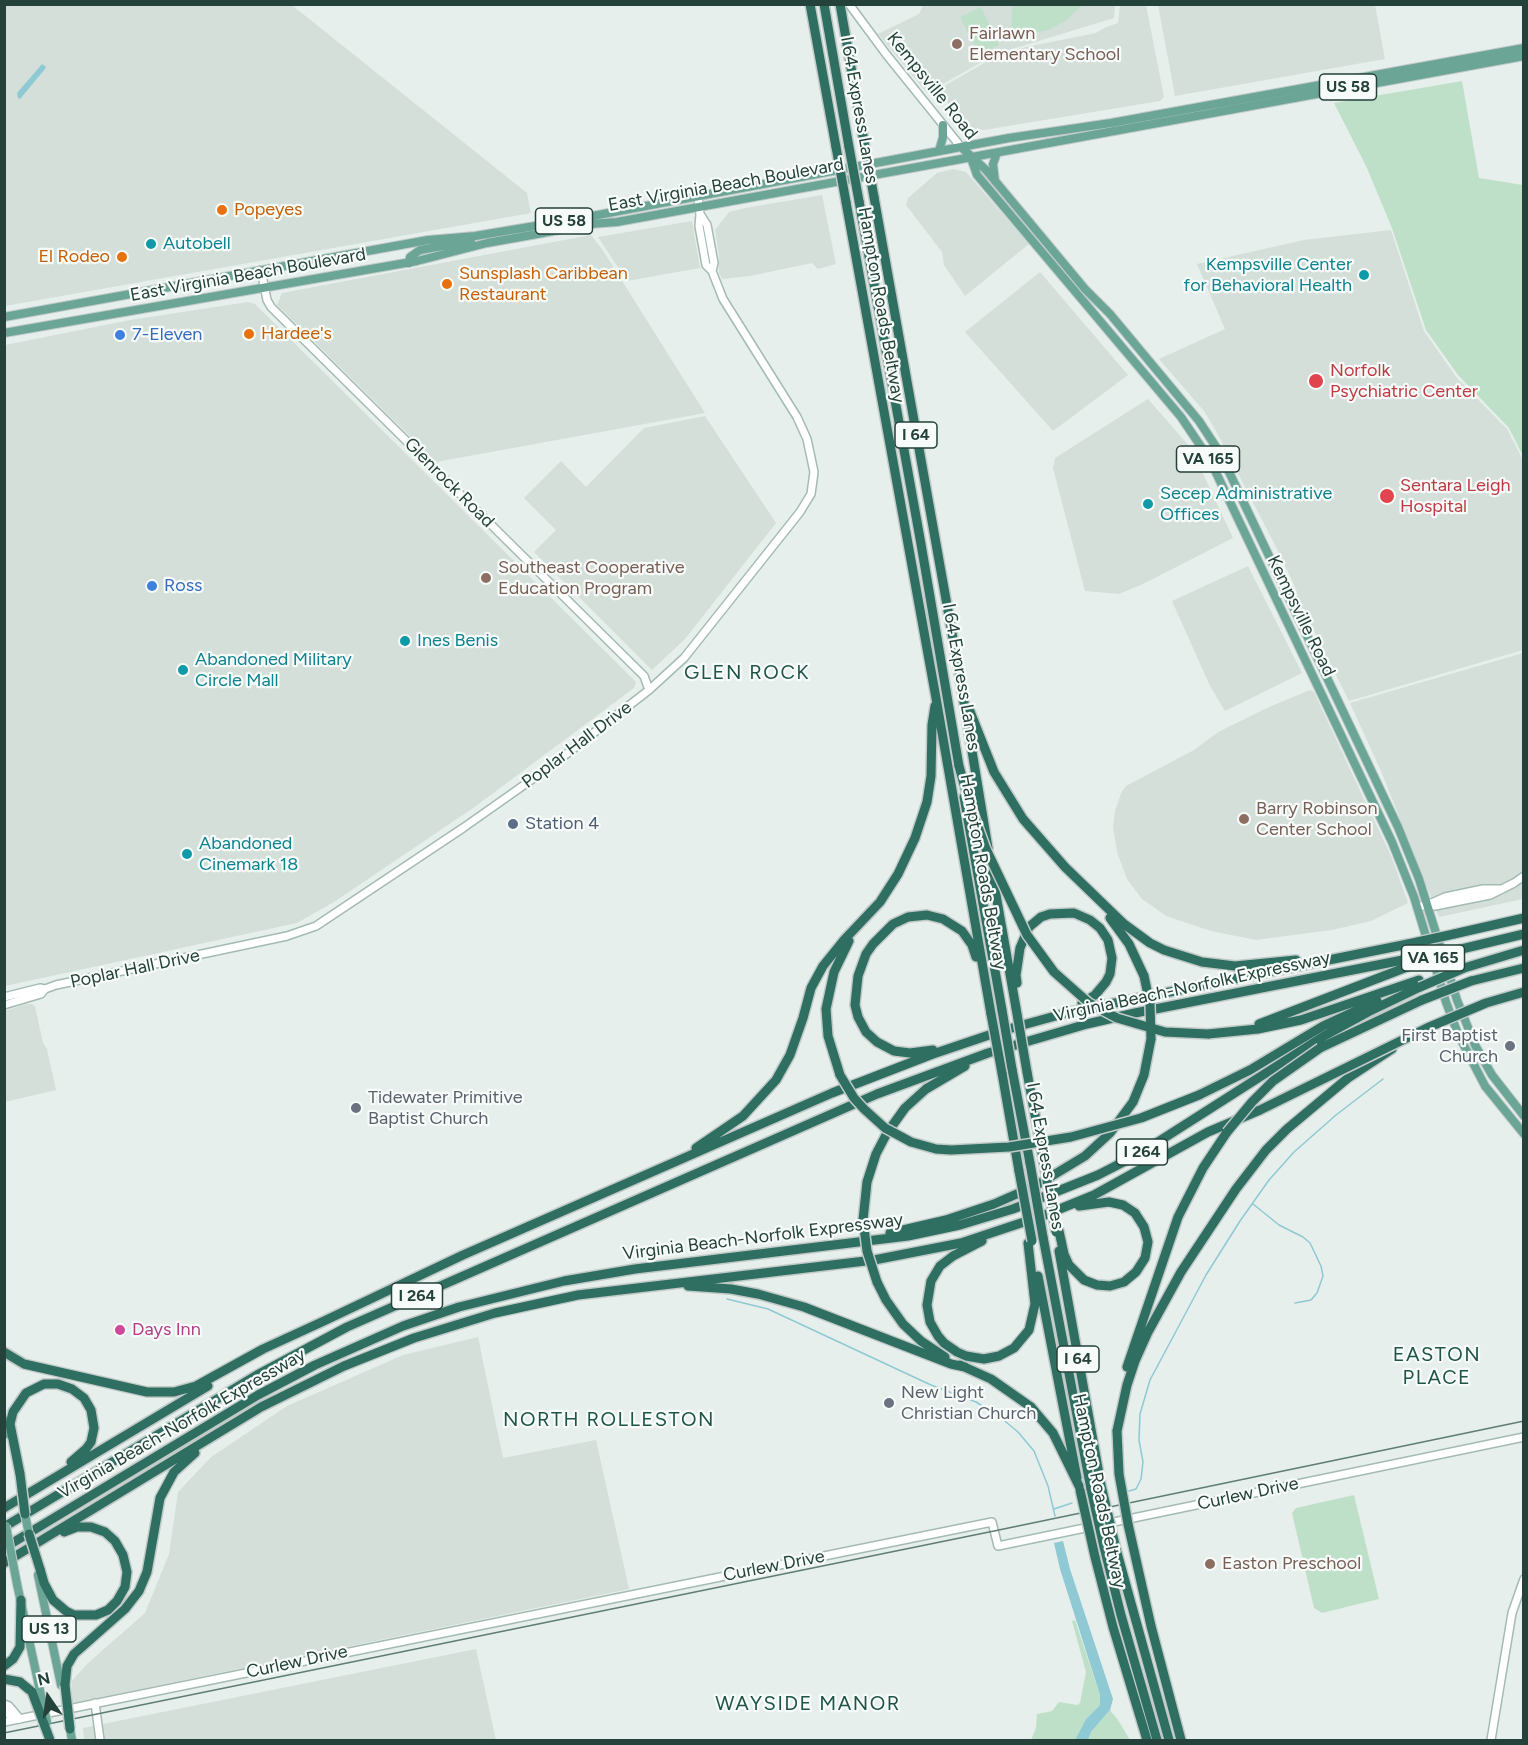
<!DOCTYPE html>
<html>
<head>
<meta charset="utf-8">
<style>
  body { margin:0 }
  #map { position:relative; width:1528px; height:1745px; overflow:hidden; background:#e6efeb; font-family:Figtree,sans-serif }
  canvas { display:block }
  .frame { position:absolute; inset:0; border:6px solid #24423a; pointer-events:none }
  .north { position:absolute; left:18px; top:1667px; width:60px; height:60px; -webkit-text-stroke:4px #f7fbf9; paint-order:stroke; rotate:347deg; font-size:16px; font-weight:700; line-height:24px; text-align:center; color:#24423a }
  .north::after { content:''; display:block; margin:auto; width:21px; height:27px; background:#24423a; clip-path:polygon(50% 0,100% 100%,50% 72%,0 100%) }
</style>
</head>
<body>
<div id="map">
<canvas width="1528" height="1745"></canvas>
<div class="frame"></div>
<div class="north">N</div>
</div>
<script>
const g = document.querySelector('canvas').getContext('2d');
g.lineJoin = 'round';
function fillPath(path, color) {
  g.fillStyle = color;
  g.fill(path, 'evenodd');
}
function shape(rows) {
  const path = new Path2D();
  for (const r of rows) {
    path.moveTo(r[0], r[1]);
    for (let i = 2; i < r.length; i += 2) path.lineTo(r[i], r[i + 1]);
  }
  return path;
}
function strokePath(path, color, width, dash) {
  g.strokeStyle = color;
  g.lineWidth = width;
  g.lineCap = dash ? 'butt' : 'round';
  g.setLineDash(dash || []);
  g.stroke(path);
}
function write(font, color, halo, rows, align = 'center') {
  g.font = font + ' Figtree,sans-serif';
  g.lineWidth = 4.5;
  g.setLineDash([]);
  g.textBaseline = 'middle';
  g.strokeStyle = halo;
  g.fillStyle = color;
  for (const [text, x, y, turn = 0] of rows) {
    g.save();
    g.translate(x, y);
    g.rotate((+turn || 0) * Math.PI / 180);
    g.textAlign = isNaN(turn) ? turn : align;
    if (halo) g.strokeText(text, 0, 0);
    g.fillText(text, 0, 0);
    g.restore();
  }
}
const built = shape([
  [5,5,294,5,293,6,527,193,531,213,5,306],
  [923,5,1115,5,1114,18,996,54,927,93,878,34,919,14],
  [1146,5,1164,97,1160,101,984,130,969,129,937,90,993,58,1026,47,1096,33,1104,28,1118,23,1120,5],
  [1158,5,1375,5,1385,59,1175,96],
  [953,169,966,172,1029,244,965,296,944,265,942,252,906,205,908,198,937,173],
  [822,195,836,264,818,269,812,263,750,276,722,279,719,273,719,256,715,230,729,212,745,208],
  [692,221,700,268,627,281,598,237],
  [1391,230,1424,331,1457,378,1507,429,1523,460,1523,650,1349,701,1299,601,1296,589,1275,545,1216,431,1204,411,1159,359,1225,329,1197,264,1304,240],
  [591,235,604,252,705,413,436,462,277,305,282,293],
  [1040,272,1128,375,1053,431,965,332],
  [248,302,255,304,636,682,634,688,476,806,334,902,297,923,5,986,5,345,130,320],
  [1148,399,1191,448,1233,538,1143,584,1119,594,1085,591,1053,468,1055,458],
  [705,416,776,523,685,639,652,670,534,552,556,530,524,498,561,461,586,487,644,428],
  [1248,566,1302,673,1225,711,1210,686,1172,601],
  [1523,653,1523,899,1439,917,1381,771,1350,703],
  [1310,690,1314,692,1363,797,1392,858,1408,903,1371,921,1332,930,1256,940,1211,931,1166,916,1142,899,1127,879,1117,852,1113,827,1115,811,1121,793,1126,786,1194,750,1218,732,1269,707],
  [26,1004,32,1004,35,1006,43,1043,47,1049,56,1090,5,1102,5,1011],
  [478,1337,503,1458,596,1440,629,1589,72,1703,72,1681,87,1664,145,1613,169,1554,178,1492,211,1457,287,1406,403,1355],
  [476,1649,496,1740,84,1740,83,1728]
]);
const green = shape([
  [1012,5,1012,4,1083,5,1065,21,1049,30,1022,35,1011,33],
  [981,7,999,45,979,55,960,17],
  [1462,81,1479,178,1523,185,1523,456,1509,428,1458,375,1426,330,1392,228,1366,166,1334,103],
  [1354,1495,1379,1599,1322,1613,1314,1608,1292,1513,1296,1508],
  [1075,1620,1100,1695,1100,1705,1086,1719,1075,1740,1031,1740,1036,1728,1037,1714,1052,1711,1059,1702,1077,1705,1080,1703,1086,1672,1072,1621],
  [1110,1710,1118,1720,1130,1740,1088,1740,1091,1732]
]);
const water = shape([
  [42,64,46,67,45,69,20,99,18,98,17,93],
  [1063,1541,1070,1569,1113,1699,1110,1710,1091,1732,1088,1740,1075,1740,1086,1719,1100,1705,1100,1695,1060,1569,1054,1543]
]);
const stream = shape([
  [1253,1204,1279,1225,1303,1237,1310,1243,1321,1266,1323,1276,1317,1293,1311,1300,1295,1303],
  [727,1299,768,1309,931,1385,976,1402,1000,1417,1018,1432,1034,1451,1048,1486,1055,1516],
  [1129,1491,1136,1489,1141,1479,1143,1462,1139,1440,1140,1414,1150,1380,1206,1275,1240,1221,1269,1180,1294,1152,1336,1115,1383,1079],
  [1054,1509,1072,1503]
]);
const secondary = shape([
  [849,4,886,54,961,147],
  [700,214,707,225,714,263,712,271],
  [261,270,267,300,271,307,644,676,649,690],
  [1427,905,1445,897,1483,889,1500,889],
  [1417,907,1427,905,1435,906,1490,895,1514,883,1524,876],
  [4,997,40,988,45,989],
  [4,1005,41,994,45,989,56,985,287,936,316,926,463,828,551,766,649,690,684,658,800,512,811,494,814,472,807,439,797,417,723,299,712,271,706,265,699,226,700,214,698,196],
  [95,1703,100,1740],
  [4,1704,9,1706,20,1719],
  [4,1708,13,1720],
  [4,1722,992,1522,998,1546,1524,1437],
  [1491,1740,1512,1613,1524,1579]
]);
const primary = shape([
  [961,147,986,170,1085,289,1110,314,1199,421,1220,453,1398,827,1419,879,1457,1000,1475,1045,1492,1075,1524,1116],
  [939,151,943,137,943,125],
  [971,158,977,175,1181,417,1210,460,1392,842,1414,897,1446,1002,1458,1034,1485,1086,1524,1134],
  [995,181,993,164,997,153],
  [409,263,410,257,420,250,471,241],
  [4,317,428,240,475,236,571,220,1009,138,1111,123,1524,48],
  [4,333,417,261,487,243,543,233,590,224,617,222,1524,56],
  [4,1420,7,1434],
  [38,1575,61,1685],
  [17,1584,40,1691],
  [70,1729,72,1740]
]);
const highway = shape([
  [810,4,836,147],
  [824,4,849,147],
  [840,4,864,142],
  [874,197,959,672,988,848],
  [859,201,921,544,960,772],
  [846,202,936,698,991,1014],
  [969,709,994,772,1023,819,1065,867,1124,924,1150,943,1164,950,1202,962,1235,966,1296,960],
  [964,797,1002,1010],
  [990,861,1016,1008],
  [1110,918,1129,944,1144,976],
  [1454,934,1524,918],
  [1453,951,1524,934],
  [1464,968,1524,950],
  [1471,981,1524,968],
  [1017,983,1016,975,1020,948,1029,927,1041,917,1050,914,1074,913,1090,920,1100,928,1108,940,1112,958,1110,974,1106,982,1095,995,1082,1003],
  [1259,1024,1415,964],
  [1208,1034,1258,1029,1301,1020,1419,980],
  [1320,1048,1422,1000],
  [933,1050,910,1053,894,1051,877,1042,866,1032,858,1017,855,1005,858,976,866,954,873,944,893,924,908,917,927,915,943,919,962,931,972,945,976,957],
  [1012,1069,1030,1163],
  [1027,1072,1043,1158],
  [1002,1073,1019,1171],
  [840,1075,828,1036,826,1009,834,972,849,941],
  [1199,1095,1250,1070,1323,1026,1377,1001],
  [696,1148,743,1116,776,1080,790,1055,803,1018,811,988,823,966,844,940,880,902,898,874,915,838,927,802,931,776,932,725,935,706],
  [863,1220,867,1182,876,1154,887,1133,905,1108,926,1089,965,1066],
  [1059,1231,1064,1254,1069,1265,1084,1280,1097,1285,1110,1286,1124,1282,1136,1272,1145,1258,1148,1242,1144,1227,1135,1213,1123,1205,1109,1202,1079,1206],
  [890,1233,946,1220,994,1204,1037,1185,1085,1156,1110,1133,1133,1102,1144,1075,1151,1039],
  [1043,1237,1091,1489],
  [982,1241,953,1256,940,1266,931,1281,927,1305,930,1322,938,1336,944,1343,957,1352,966,1356,984,1359,999,1356,1014,1348,1029,1330,1035,1304,1028,1243],
  [1059,1251,1101,1485],
  [1038,1276,1077,1478],
  [877,1282,886,1300,903,1324,921,1341,945,1357],
  [688,1286,731,1289,758,1294,804,1307,951,1364,965,1367],
  [4,1352,24,1364,147,1392,174,1392,196,1386,263,1349,324,1321,463,1255,832,1093,933,1054,1001,1031,1070,1012,1408,944],
  [960,1365,991,1379,1031,1407,1053,1433,1079,1486],
  [1127,1367,1178,1217,1203,1168,1227,1132],
  [1117,1431,1127,1385,1135,1361,1148,1332,1181,1272,1236,1189,1266,1150,1287,1129,1348,1078,1392,1049],
  [20,1474,10,1424,13,1412,26,1393,44,1384,58,1384,72,1389,84,1398,91,1410,94,1428,91,1442,86,1449,71,1462],
  [4,1508,208,1386],
  [1128,1524,1151,1626,1181,1740],
  [4,1527,257,1375,347,1327,877,1094,988,1053,1087,1024,1135,1013,1413,958],
  [1104,1547,1121,1615,1157,1740],
  [4,1548,258,1395,315,1365,403,1326,459,1307,564,1281,635,1269,908,1236,960,1225,1013,1209,1098,1175,1139,1154,1324,1036,1368,1012,1420,987],
  [1116,1549,1169,1740],
  [1095,1557,1113,1627,1147,1740],
  [4,1563,261,1407,344,1366,414,1338,495,1313,578,1295,874,1260,961,1243,1045,1215,1094,1195,1208,1132,1260,1110],
  [40,1569,44,1583,53,1600,66,1611,74,1615,96,1615,108,1610,117,1601,125,1587,127,1572,123,1555,115,1541,105,1532,91,1527,77,1527,64,1532],
  [4,1666,13,1659,20,1647,21,1600],
  [4,1679,20,1682,32,1692],
  [65,1685,67,1666,74,1654,125,1609,139,1591,147,1572,160,1498,174,1472,195,1453]
]);
const tram = shape([
  [4,1733,994,1531,1524,1421]
]);
const primaryBridge = shape([
  [24,1510,30,1539],
  [6,1526,17,1584],
  [40,1691,47,1722]
]);
const highwayBridge = shape([
  [864,142,874,197],
  [836,147,846,202],
  [849,147,859,201],
  [959,766,969,802,986,849,1027,935,1054,972,1089,1003,1117,1018,1165,1032,1208,1034],
  [1408,944,1454,934],
  [1413,958,1453,951],
  [1144,976,1150,1004,1151,1039],
  [1420,987,1464,968],
  [1422,1000,1471,981],
  [1016,1008,1027,1072],
  [1002,1010,1012,1069],
  [991,1014,1002,1073],
  [840,1075,854,1098,864,1109,885,1128,911,1142,936,1149,951,1150,1009,1147,1071,1137,1141,1118,1199,1095],
  [1260,1110,1427,1028,1486,1003,1524,992],
  [1227,1132,1252,1102,1273,1081,1320,1048],
  [1043,1158,1056,1232],
  [1030,1163,1043,1237],
  [1019,1171,1032,1241],
  [863,1220,867,1251,877,1282],
  [1117,1431,1119,1474,1128,1524],
  [20,1474,25,1514],
  [1101,1485,1116,1549],
  [1091,1489,1104,1547],
  [1080,1490,1095,1557],
  [29,1534,40,1569],
  [65,1685,70,1729],
  [32,1692,50,1740]
]);
const markers = [
  [957,44,6,"#8d6e63"],
  [222,210,6,"#e8710a"],
  [151,244,6,"#0f9aa8"],
  [122,257,6,"#e8710a"],
  [1364,275,6,"#0f9aa8"],
  [447,284,6,"#e8710a"],
  [249,334,6,"#e8710a"],
  [120,335,6,"#3f7fe0"],
  [1316,381,8,"#e0444e"],
  [1387,496,8,"#e0444e"],
  [1148,504,6,"#0f9aa8"],
  [486,578,6,"#8d6e63"],
  [152,586,6,"#3f7fe0"],
  [405,641,6,"#0f9aa8"],
  [183,670,6,"#0f9aa8"],
  [1244,819,6,"#8d6e63"],
  [513,824,6,"#5c6f8a"],
  [187,854,6,"#0f9aa8"],
  [1510,1046,6,"#6b7280"],
  [356,1108,6,"#6b7280"],
  [120,1330,6,"#d1479c"],
  [889,1403,6,"#6b7280"],
  [1210,1564,6,"#8d6e63"]
];
const shields = [
  [1348,87,57],
  [564,221,57],
  [916,435,42],
  [1208,459,63],
  [1433,958,63],
  [1142,1152,51],
  [417,1296,51],
  [1078,1359,42],
  [49,1629,54]
];
const shieldNames = [
  ["US 58",1348,87],
  ["US 58",564,221],
  ["I 64",916,435],
  ["VA 165",1208,459],
  ["VA 165",1433,958],
  ["I 264",1142,1152],
  ["I 264",417,1296],
  ["I 64",1078,1359],
  ["US 13",49,1629]
];
const educationNames = [
  ["Fairlawn",969,34],
  ["Elementary School",969,55],
  ["Southeast Cooperative",498,568],
  ["Education Program",498,589],
  ["Barry Robinson",1256,809],
  ["Center School",1256,830],
  ["Easton Preschool",1222,1564]
];
const streetNames = [
  ["Kempsville Road",932,86,51],
  ["I 64 Express Lanes",859,110,80],
  ["East Virginia Beach Boulevard",726,185,-10],
  ["East Virginia Beach Boulevard",248,275,-10],
  ["Hampton Roads Beltway",881,305,80],
  ["Glenrock Road",449,483,45],
  ["Kempsville Road",1301,616,64],
  ["I 64 Express Lanes",961,677,80],
  ["Poplar Hall Drive",577,745,-37],
  ["Hampton Roads Beltway",983,872,80],
  ["Poplar Hall Drive",135,969,-12],
  ["Virginia Beach-Norfolk Expressway",1192,987,-12],
  ["I 64 Express Lanes",1045,1156,80],
  ["Virginia Beach-Norfolk Expressway",763,1237,-7],
  ["Virginia Beach-Norfolk Expressway",182,1424,-30],
  ["Hampton Roads Beltway",1099,1491,78],
  ["Curlew Drive",1248,1494,-12],
  ["Curlew Drive",774,1566,-11],
  ["Curlew Drive",297,1662,-12]
];
const foodNames = [
  ["Popeyes",234,210],
  ["El Rodeo",110,257,"right"],
  ["Sunsplash Caribbean",459,274],
  ["Restaurant",459,295],
  ["Hardee's",261,334]
];
const cultureNames = [
  ["Autobell",163,244],
  ["Kempsville Center",1352,265,"right"],
  ["for Behavioral Health",1352,286,"right"],
  ["Secep Administrative",1160,494],
  ["Offices",1160,515],
  ["Ines Benis",417,641],
  ["Abandoned Military",195,660],
  ["Circle Mall",195,681],
  ["Abandoned",199,844],
  ["Cinemark 18",199,865]
];
const shopNames = [
  ["7-Eleven",132,335],
  ["Ross",164,586]
];
const healthNames = [
  ["Norfolk",1330,371],
  ["Psychiatric Center",1330,392],
  ["Sentara Leigh",1400,486],
  ["Hospital",1400,507]
];
const serviceNames = [
  ["Station 4",525,824]
];
const worshipNames = [
  ["First Baptist",1498,1036,"right"],
  ["Church",1498,1057,"right"],
  ["Tidewater Primitive",368,1098],
  ["Baptist Church",368,1119],
  ["New Light",901,1393],
  ["Christian Church",901,1414]
];
const hotelNames = [
  ["Days Inn",132,1330]
];
const neighbourhoodNames = [
  ["GLEN ROCK",747,673],
  ["EASTON",1437,1355],
  ["PLACE",1437,1378],
  ["NORTH ROLLESTON",609,1420],
  ["WAYSIDE MANOR",808,1704]
];
fillPath(built, '#d4dfda');
fillPath(green, '#bfe0c8');
fillPath(water, '#8ec9d4');
strokePath(stream, '#8ec9d4', 1.5);
strokePath(secondary, '#a4bbb3', 10);
strokePath(primary, '#c2cac8', 10);
strokePath(highway, '#c2cac8', 12);
strokePath(secondary, '#fff', 7);
strokePath(primary, '#6aa596', 8);
strokePath(highway, '#2f6f62', 9);
strokePath(tram, '#5f7d75', 1.5);
strokePath(primaryBridge, '#c2cac8', 10, []);
strokePath(highwayBridge, '#c2cac8', 12, []);
strokePath(primaryBridge, '#6aa596', 8);
strokePath(highwayBridge, '#2f6f62', 9);
for (const [x, y, r, color] of markers) {
  const dot = new Path2D();
  dot.arc(x, y, r, 0, 2 * Math.PI);
  g.fillStyle = color;
  g.fill(dot);
  strokePath(dot, '#f7fbf9', 2);
}
for (const [x, y, w] of shields) {
  const box = new Path2D();
  box.roundRect(x - w / 2, y - 13, w, 26, 4.5);
  g.fillStyle = '#f7fbf9';
  g.fill(box);
  strokePath(box, '#24423a', 1.5);
}
write('bold 16px', '#24423a', null, shieldNames);
write('18px', '#785e54', '#f7fbf9', educationNames, 'left');
write('18px', '#24423a', '#f7fbf9', streetNames);
write('18px', '#c56008', '#f7fbf9', foodNames, 'left');
write('18px', '#0d838f', '#f7fbf9', cultureNames, 'left');
write('18px', '#366cbe', '#f7fbf9', shopNames, 'left');
write('18px', '#be3a42', '#f7fbf9', healthNames, 'left');
write('18px', '#4e5e75', '#f7fbf9', serviceNames, 'left');
write('18px', '#5b616d', '#f7fbf9', worshipNames, 'left');
write('18px', '#b23c85', '#f7fbf9', hotelNames, 'left');
g.letterSpacing = '1.5px';
write('20px', '#1f5548', '#f7fbf9', neighbourhoodNames);
g.letterSpacing = '0px';
</script>
</body>
</html>
